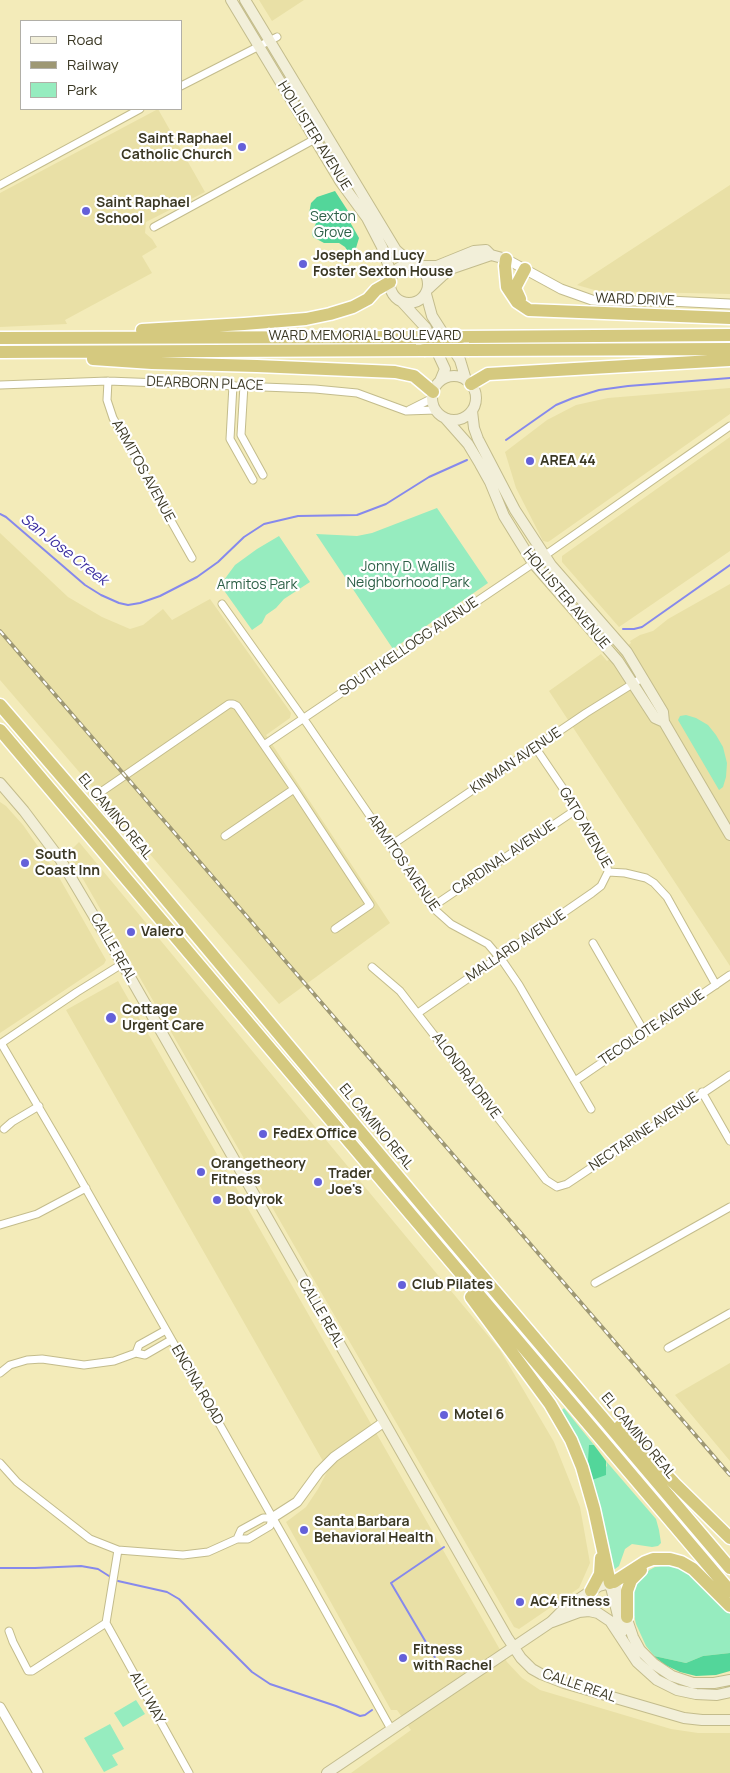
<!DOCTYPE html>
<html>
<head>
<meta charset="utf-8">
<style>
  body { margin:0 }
  #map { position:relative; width:730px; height:1773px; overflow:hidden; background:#f3ebb9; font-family:Manrope,sans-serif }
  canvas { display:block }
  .legend { position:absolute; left:20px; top:20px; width:162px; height:90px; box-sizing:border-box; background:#fff; border:1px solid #b1afa7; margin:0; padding:6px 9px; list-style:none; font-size:15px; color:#3b3824 }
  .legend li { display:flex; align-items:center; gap:10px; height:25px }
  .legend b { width:25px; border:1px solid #b1afa7 }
</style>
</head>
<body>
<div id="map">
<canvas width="730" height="1773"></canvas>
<ul class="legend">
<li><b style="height:6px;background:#f2efd9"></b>Road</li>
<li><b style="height:6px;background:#9e9874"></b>Railway</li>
<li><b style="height:14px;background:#96ecbf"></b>Park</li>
</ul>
</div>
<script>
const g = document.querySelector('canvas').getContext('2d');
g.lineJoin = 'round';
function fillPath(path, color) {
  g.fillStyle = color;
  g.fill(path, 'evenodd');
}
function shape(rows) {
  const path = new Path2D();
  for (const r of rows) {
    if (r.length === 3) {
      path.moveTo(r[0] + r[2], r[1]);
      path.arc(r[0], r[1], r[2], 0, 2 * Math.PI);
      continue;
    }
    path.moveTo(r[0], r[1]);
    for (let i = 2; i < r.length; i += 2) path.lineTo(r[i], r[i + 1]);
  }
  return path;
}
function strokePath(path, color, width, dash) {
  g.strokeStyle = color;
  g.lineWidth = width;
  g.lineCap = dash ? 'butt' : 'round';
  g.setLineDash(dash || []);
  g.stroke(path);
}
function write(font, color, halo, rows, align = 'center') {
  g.font = font + ' Manrope,sans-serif';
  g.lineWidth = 4.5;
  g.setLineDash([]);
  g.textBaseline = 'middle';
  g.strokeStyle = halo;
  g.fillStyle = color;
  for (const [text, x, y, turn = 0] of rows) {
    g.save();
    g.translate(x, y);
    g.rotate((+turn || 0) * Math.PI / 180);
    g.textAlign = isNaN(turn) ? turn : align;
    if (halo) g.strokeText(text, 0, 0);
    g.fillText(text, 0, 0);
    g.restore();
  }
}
const built = shape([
  [259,0,304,0,272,21],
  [158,109,205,192,146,222,145,233,152,239,157,247,142,256,152,273,65,320,67,324,0,327,0,193],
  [730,185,730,294,598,291,577,285],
  [730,388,730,414,551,540,548,542,543,541,516,488,505,452,547,420,576,405,608,398],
  [730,437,730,551,619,627,562,562,562,556],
  [0,533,68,597,102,617,130,629,143,625,163,609,172,620,210,599,291,713,290,718,266,735,390,923,279,1004,0,680],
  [730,584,730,966,549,691,601,654,607,661,631,643,630,641,640,635,653,631,668,619],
  [0,802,6,806,23,825,56,872,106,960,104,964,0,1033],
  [79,842,500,1350,554,1442,580,1507,590,1563,579,1588,519,1629,514,1627,68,853],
  [118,981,507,1662,522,1678,540,1690,671,1729,698,1733,730,1733,730,1773,351,1773,411,1730,397,1710,391,1710,286,1522,306,1507,318,1489,328,1470,66,1010],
  [730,1363,730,1461,675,1395]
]);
const green = shape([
  [437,508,488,583,393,649,316,534,357,536,372,533],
  [279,536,310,582,284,599,276,608,266,615,262,623,252,630,223,589,224,580,235,565,257,549],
  [686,715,696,718,708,725,716,735,723,747,727,763,726,777,723,787,719,790,678,720,680,716],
  [564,1408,594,1445,589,1445,607,1467,606,1461,656,1519,659,1530,661,1543,658,1546,652,1547,632,1544,625,1549,619,1566,615,1569,613,1569,560,1412],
  [667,1565,676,1565,697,1578,730,1614,730,1653,703,1656,686,1663,654,1656,646,1646,636,1624,633,1611,633,1589,636,1583,646,1572,655,1567],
  [136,1700,145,1714,123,1727,114,1713],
  [110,1724,124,1749,112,1755,118,1765,104,1772,84,1738]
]);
const forest = shape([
  [335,191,348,211,350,222,359,238,356,248,352,253,349,253,345,247,339,243,324,243,313,237,312,233,316,223,309,214,311,203,317,197],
  [589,1445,594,1445,606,1461,606,1475,592,1480,588,1461],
  [730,1653,730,1671,716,1675,696,1676,680,1672,665,1665,654,1656,686,1663,703,1656]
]);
const stream = shape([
  [506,440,556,405,573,398,599,390,628,386,730,378],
  [0,514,6,517,85,585,101,595,119,603,128,605,140,603,160,596,197,577,218,562,244,537,264,524,298,516,357,515,386,504,429,477,467,460],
  [623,629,634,629,642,627,730,565],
  [0,1568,35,1568,81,1566,98,1569,109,1576],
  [118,1581,167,1592,179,1599,252,1672,270,1684,336,1706,360,1716,365,1715,372,1710],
  [437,1661,391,1583,444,1547]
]);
const minor = shape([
  [181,86,277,37],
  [0,185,140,109],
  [154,227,326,133],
  [108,381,107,400,113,418,192,558],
  [0,385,108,381,315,389,357,393,406,411,436,410],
  [233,385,230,439,253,480],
  [244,385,241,435,263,475],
  [409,410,433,398],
  [222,604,308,725,432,907,451,924,488,944,504,963,519,985,591,1109],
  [264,745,544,556,730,426],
  [535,747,577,809,606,862,608,872],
  [294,789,370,905,335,929],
  [98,794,229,704,233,704,237,706,294,789,225,836],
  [390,846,586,713,642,678],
  [608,872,625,873,646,878,654,883,667,897,716,985],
  [432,907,577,809],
  [593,943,645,1033],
  [372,967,400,991,546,1180,557,1187,567,1184,730,1075],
  [418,1013,592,893,601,886,608,872],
  [1,1043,69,1159,308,1580,391,1729],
  [0,1044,77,992,122,964],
  [575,1081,730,975],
  [702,1092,730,1141],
  [4,1129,12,1122,39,1106],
  [0,1225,37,1214,86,1188],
  [595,1283,730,1207],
  [668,1348,730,1313],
  [136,1353,139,1345,166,1330],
  [0,1373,10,1365,27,1360,42,1359,84,1365,114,1361,136,1353,145,1355,171,1340],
  [0,1463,17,1482,90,1539,118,1550,183,1555,208,1552,237,1539,248,1539,270,1526,272,1518],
  [237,1539,241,1530,263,1518,272,1518],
  [106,1623,189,1773],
  [9,1631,13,1642,28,1671,32,1671,106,1623,118,1550]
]);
const tertiary = shape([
  [506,259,561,289,592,300,607,301,669,301,730,304],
  [272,1518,297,1502,319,1472,334,1457,384,1422],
  [0,1707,38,1773]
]);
const secondary = shape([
  [231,0,340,181,367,218,382,247,392,276],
  [245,0,396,250,412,264],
  [409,284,19],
  [418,266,437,266,474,251,486,250,491,255,506,259],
  [429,288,442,276,453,268,491,255],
  [426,294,432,316,460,360,466,380],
  [402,302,426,328,445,369,440,381],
  [454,398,22],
  [472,411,474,428,478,439,515,510,551,565,627,652,663,712,664,722,730,835],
  [445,418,468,444,480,464,490,482,504,516,533,563,618,661,655,718,664,722],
  [0,783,24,811,60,859,130,977,507,1637,521,1658,532,1669,541,1674,564,1683,684,1718,702,1720,730,1720],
  [610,1583,622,1632],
  [552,1622,579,1612,589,1611,598,1613,610,1621,637,1662,657,1680,677,1690,696,1694,717,1695,730,1692],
  [327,1773,551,1622,564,1609,591,1591,599,1586,614,1582,633,1637,640,1650,654,1664,672,1676,693,1683,714,1683,730,1680]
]);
const motorway = shape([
  [506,259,505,266,507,287,517,302,529,310,730,318],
  [520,299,515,288,525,269],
  [142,330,244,324,306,319,330,314,353,307,368,299,376,290,390,282],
  [461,337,730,335],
  [0,338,416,337],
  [469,350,730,349],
  [0,352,424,350],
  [93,359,152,363,257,366,395,372,414,376,433,392],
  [471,384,488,374,730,360],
  [0,705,113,836,427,1211,730,1568],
  [0,730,730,1591],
  [471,1297,550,1404,571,1440,582,1467,594,1509,610,1583],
  [620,1426,674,1483,730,1538],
  [614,1582,645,1562,653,1559,670,1559,681,1562,693,1569,730,1606],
  [591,1591,600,1574,601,1558],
  [627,1617,627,1591,631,1580,641,1570]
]);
const rail = shape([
  [0,631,730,1475]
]);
const motorwayBridge = shape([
  [416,337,461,337],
  [424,350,469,350]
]);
const markers = [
  [242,147,5,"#6460d9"],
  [86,211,5,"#6460d9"],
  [303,264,5,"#6460d9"],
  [530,461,5,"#6460d9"],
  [25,863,5,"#6460d9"],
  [131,932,5,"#6460d9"],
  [111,1018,6,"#6460d9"],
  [263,1134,5,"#6460d9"],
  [201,1172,5,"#6460d9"],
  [318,1182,5,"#6460d9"],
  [217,1200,5,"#6460d9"],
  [402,1285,5,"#6460d9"],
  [444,1415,5,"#6460d9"],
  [304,1530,5,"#6460d9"],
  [520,1602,5,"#6460d9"],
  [403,1658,5,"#6460d9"]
];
const streetNames = [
  ["HOLLISTER AVENUE",314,136,58],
  ["WARD DRIVE",635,300,2],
  ["WARD MEMORIAL BOULEVARD",365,336],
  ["DEARBORN PLACE",205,384,2],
  ["ARMITOS AVENUE",143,471,61],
  ["HOLLISTER AVENUE",566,599,50],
  ["SOUTH KELLOGG AVENUE",409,647,-34],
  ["KINMAN AVENUE",516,761,-34],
  ["EL CAMINO REAL",115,817,50],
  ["GATO AVENUE",585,828,60],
  ["CARDINAL AVENUE",504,858,-34],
  ["ARMITOS AVENUE",403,863,55],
  ["MALLARD AVENUE",516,946,-34],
  ["CALLE REAL",113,948,60],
  ["TECOLOTE AVENUE",652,1028,-34],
  ["ALONDRA DRIVE",466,1076,53],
  ["EL CAMINO REAL",376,1127,50],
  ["NECTARINE AVENUE",644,1132,-34],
  ["CALLE REAL",321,1313,60],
  ["ENCINA ROAD",197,1385,60],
  ["EL CAMINO REAL",638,1436,50],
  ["CALLE REAL",579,1686,19],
  ["ALLI WAY",147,1698,61]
];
const poiNames = [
  ["Saint Raphael",232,139,"right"],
  ["Catholic Church",232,155,"right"],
  ["Saint Raphael",96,203],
  ["School",96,219],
  ["Joseph and Lucy",313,256],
  ["Foster Sexton House",313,272],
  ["AREA 44",540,461],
  ["South",35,855],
  ["Coast Inn",35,871],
  ["Valero",141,932],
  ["Cottage",122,1010],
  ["Urgent Care",122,1026],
  ["FedEx Office",273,1134],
  ["Orangetheory",211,1164],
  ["Fitness",211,1180],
  ["Trader",328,1174],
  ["Joe's",328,1190],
  ["Bodyrok",227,1200],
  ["Club Pilates",412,1285],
  ["Motel 6",454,1415],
  ["Santa Barbara",314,1522],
  ["Behavioral Health",314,1538],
  ["AC4 Fitness",530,1602],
  ["Fitness",413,1650],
  ["with Rachel",413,1666]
];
const parkNames = [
  ["Sexton",333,217],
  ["Grove",333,233],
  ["Jonny D. Wallis",408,567],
  ["Neighborhood Park",408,583],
  ["Armitos Park",257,585]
];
const waterNames = [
  ["San Jose Creek",64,550,38]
];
fillPath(built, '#e9e0a6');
fillPath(green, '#96ecbf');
fillPath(forest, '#53d69a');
strokePath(stream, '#8689ec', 2);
strokePath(minor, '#c3bc8c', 9);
strokePath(tertiary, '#c3bc8c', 11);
strokePath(secondary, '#c3bc8c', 12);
strokePath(motorway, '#fff', 15);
strokePath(minor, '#fff', 7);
strokePath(tertiary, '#fff', 9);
strokePath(secondary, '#f2efd9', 10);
strokePath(motorway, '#d5c97f', 12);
strokePath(rail, '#9e9874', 4);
strokePath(rail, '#fff', 2, [5.5]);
strokePath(motorwayBridge, '#fff', 15, []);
strokePath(motorwayBridge, '#d5c97f', 12);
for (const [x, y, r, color] of markers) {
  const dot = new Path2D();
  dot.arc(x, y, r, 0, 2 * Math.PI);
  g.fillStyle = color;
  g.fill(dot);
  strokePath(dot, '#fff', 2);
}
write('14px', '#3b3824', '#fff', streetNames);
write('bold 14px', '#3b3824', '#fff', poiNames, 'left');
write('14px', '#2e6148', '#fff', parkNames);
write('italic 15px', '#3b2ea0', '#fff', waterNames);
</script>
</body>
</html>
